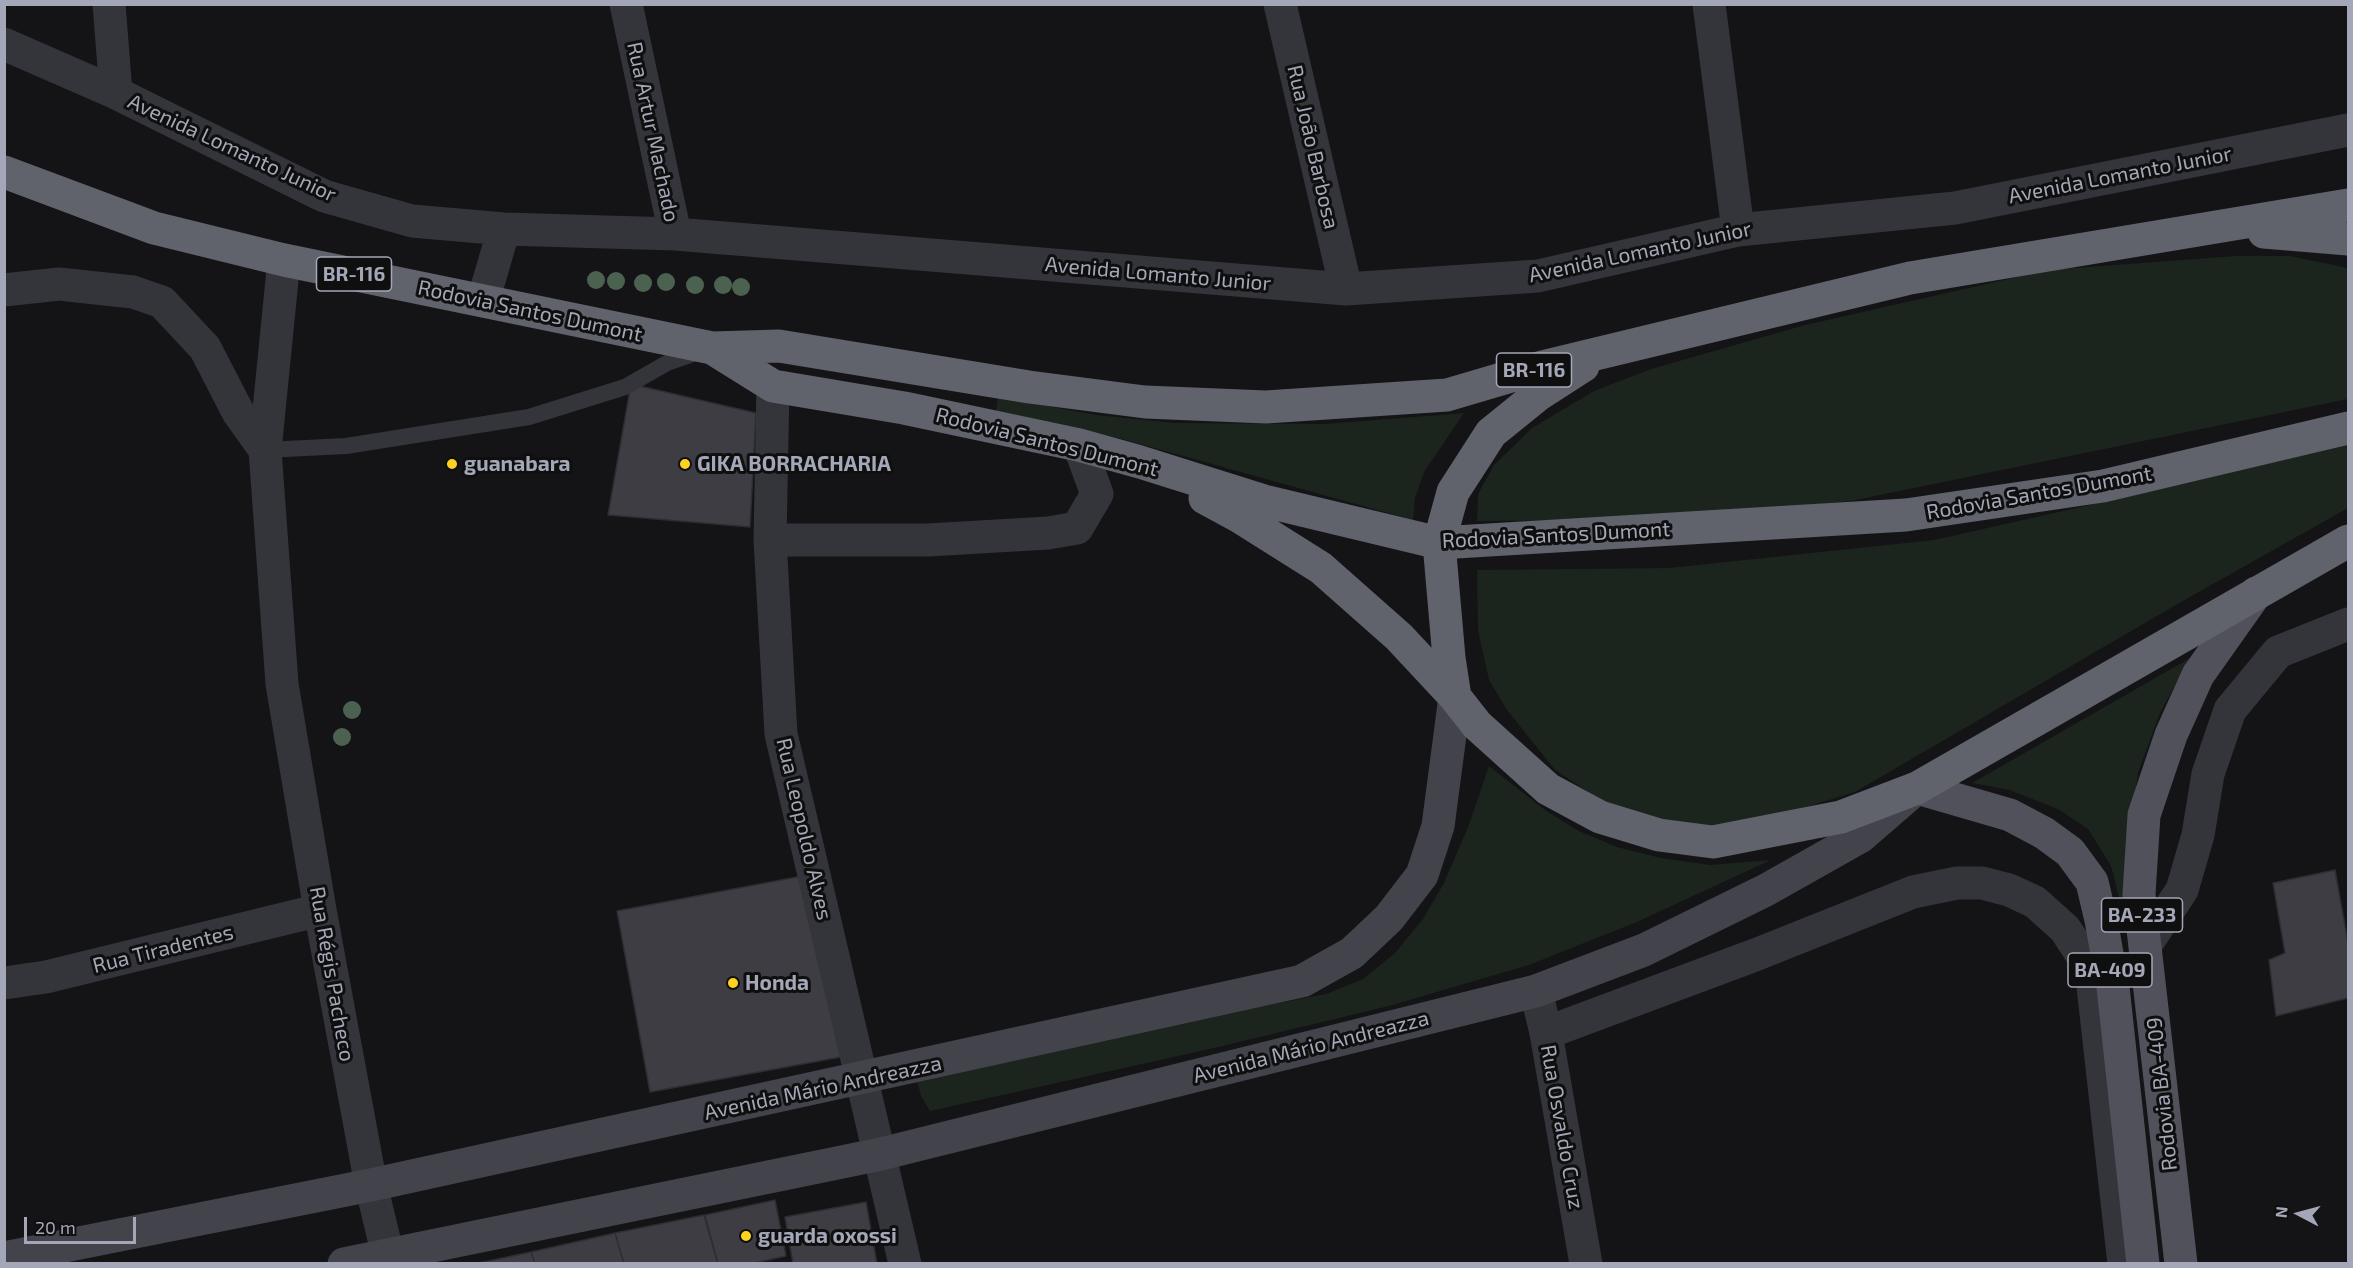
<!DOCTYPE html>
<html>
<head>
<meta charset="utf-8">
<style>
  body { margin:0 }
  #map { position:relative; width:2353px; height:1268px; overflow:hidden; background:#141316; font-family:"Exo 2",sans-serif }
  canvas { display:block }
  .frame { position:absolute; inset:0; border:6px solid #a4a7b7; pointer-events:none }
  .north { position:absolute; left:2269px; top:1184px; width:60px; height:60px; -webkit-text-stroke:4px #0f0f10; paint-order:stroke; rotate:276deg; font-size:16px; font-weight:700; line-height:24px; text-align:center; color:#a4a7b7 }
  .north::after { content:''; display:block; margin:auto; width:21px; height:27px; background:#a4a7b7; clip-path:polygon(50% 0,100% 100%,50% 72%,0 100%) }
  .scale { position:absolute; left:24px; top:1217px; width:112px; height:27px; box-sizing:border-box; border:3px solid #a4a7b7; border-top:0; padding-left:8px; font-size:18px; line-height:21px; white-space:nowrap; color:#a4a7b7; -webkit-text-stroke:4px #0f0f10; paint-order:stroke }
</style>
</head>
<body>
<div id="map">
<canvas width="2353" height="1268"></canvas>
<div class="frame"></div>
<div class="north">N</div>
<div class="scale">20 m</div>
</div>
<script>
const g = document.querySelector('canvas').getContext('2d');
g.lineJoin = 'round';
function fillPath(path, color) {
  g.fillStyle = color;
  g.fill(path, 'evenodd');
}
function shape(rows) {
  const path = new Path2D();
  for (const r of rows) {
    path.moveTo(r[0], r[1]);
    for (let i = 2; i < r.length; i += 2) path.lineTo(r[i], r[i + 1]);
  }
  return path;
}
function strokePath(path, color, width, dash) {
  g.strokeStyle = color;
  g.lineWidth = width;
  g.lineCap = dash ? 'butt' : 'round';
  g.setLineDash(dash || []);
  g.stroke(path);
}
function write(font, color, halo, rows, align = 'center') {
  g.font = font + ' "Exo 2",sans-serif';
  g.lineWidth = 6;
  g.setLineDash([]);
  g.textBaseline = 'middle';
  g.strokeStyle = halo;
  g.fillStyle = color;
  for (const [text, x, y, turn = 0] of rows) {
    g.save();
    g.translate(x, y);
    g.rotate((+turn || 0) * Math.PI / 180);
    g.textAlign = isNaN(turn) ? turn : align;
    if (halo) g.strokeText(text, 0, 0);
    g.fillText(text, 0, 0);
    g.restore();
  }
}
const green = shape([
  [2235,256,2290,256,2348,268,2348,399,1851,501,1651,520,1477,521,1478,494,1494,465,1532,428,1594,391,1651,369,1805,325,2048,270],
  [998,397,1097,415,1175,423,1325,424,1464,413,1424,472,1415,498,1413,520,1122,439,996,411],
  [2348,444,2348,508,2181,602,1855,792,1764,820,1706,829,1617,811,1555,770,1507,710,1489,680,1478,631,1477,570,1669,568,1934,540,2183,484],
  [2190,658,2160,713,2138,773,2125,864,2130,941,2111,866,2088,829,2058,809,2009,790,1972,783],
  [1489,766,1545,810,1579,831,1617,847,1661,858,1710,865,1771,860,1637,922,1529,965,1389,1006,1214,1048,930,1111,921,1096,915,1073,1326,994,1363,979,1395,953,1423,919,1444,883,1468,827]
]);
const building = shape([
  [631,384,756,413,750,527,608,515,631,384],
  [2335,870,2348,943,2348,998,2276,1016,2269,960,2285,953,2273,883,2335,870],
  [813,874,852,1055,650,1092,617,911,813,874],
  [775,1200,786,1256,750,1264,718,1264,705,1215,775,1200],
  [866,1202,877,1264,793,1264,785,1217,866,1202],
  [704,1215,718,1264,624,1264,615,1233,704,1215],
  [615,1233,624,1264,535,1264,531,1252,615,1233],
  [531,1252,535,1264,479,1263,531,1252]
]);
const lane = shape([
  [265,450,346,446,529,417,625,387,667,363,702,351]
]);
const street = shape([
  [109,4,116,93],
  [626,4,675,234],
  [1280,4,1346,289],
  [1709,4,1738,230],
  [4,44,116,93,324,196,412,221,504,229,675,234,1346,289,1538,276,1738,230,1955,208,2348,130],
  [284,260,265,450,282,684,320,910,371,1185,390,1264],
  [4,290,59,284,133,292,162,302,205,348,238,412,265,450],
  [483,301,504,229],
  [773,386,770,540,781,734,905,1264],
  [770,540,928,540,1048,533,1077,528,1097,494,1079,445],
  [2145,946,2182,890,2198,835,2208,774,2230,710,2278,652,2348,624],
  [4,983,46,977,320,910],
  [1536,991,1546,1033,1586,1264],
  [1546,1033,1755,955,1913,892,1957,883,1982,883,2009,890,2035,902,2065,929,2091,969,2124,1264]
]);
const secondary = shape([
  [4,1258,371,1185,1302,981,1352,953,1389,918,1422,875,1438,826,1455,697],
  [344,1264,881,1154,1536,991,1644,950,1766,890,1860,837,1912,792]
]);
const primary = shape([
  [1917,788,2010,815,2044,833,2070,852,2092,882,2101,920,2113,987,2143,1264],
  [2181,1264,2139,894,2144,815,2171,735,2198,675,2256,593]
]);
const highway = shape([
  [4,172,154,228,284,260,712,348,779,346,1029,387,1145,402,1266,407,1447,395,1542,367,1910,278,2348,205],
  [2264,232,2348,239],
  [712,348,773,386,904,408,1079,445,1140,462,1264,501,1439,543,1906,515,2103,486,2348,428],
  [1583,366,1538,395,1491,433,1453,492,1439,543,1449,658,1455,697,1477,725,1548,789,1600,817,1659,835,1713,842,1841,817,1917,788,2348,541],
  [1205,498,1240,517,1321,568,1399,637,1455,697]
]);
const trees = [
  [596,280],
  [616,281],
  [666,282],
  [643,283],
  [695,285],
  [723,285],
  [741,287],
  [352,710],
  [342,737]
];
const markers = [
  [452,464,6,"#ffd222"],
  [685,464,6,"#ffd222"],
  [733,983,6,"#ffd222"],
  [746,1236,6,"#ffd222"]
];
const shields = [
  [354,274,75],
  [1534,370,75],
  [2142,915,81],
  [2110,970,84]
];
const shieldNames = [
  ["BR-116",354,274],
  ["BR-116",1534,370],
  ["BA-233",2142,915],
  ["BA-409",2110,970]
];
const streetNames = [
  ["Rua Artur Machado",653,132,78],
  ["Rua João Barbosa",1313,147,77],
  ["Avenida Lomanto Junior",232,148,25],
  ["Avenida Lomanto Junior",2120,175,-11],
  ["Avenida Lomanto Junior",1640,252,-12],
  ["Avenida Lomanto Junior",1158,274,5],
  ["Rodovia Santos Dumont",530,311,12],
  ["Rodovia Santos Dumont",1047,442,14],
  ["Rodovia Santos Dumont",2039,493,-10],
  ["Rodovia Santos Dumont",1556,535,-3],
  ["Rua Leopoldo Alves",804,829,77],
  ["Rua Tiradentes",163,949,-14],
  ["Rua Régis Pacheco",332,974,80],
  ["Avenida Mário Andreazza",1311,1047,-14],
  ["Avenida Mário Andreazza",823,1088,-12],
  ["Rodovia BA-409",2162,1094,-96],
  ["Rua Osvaldo Cruz",1562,1127,80]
];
const poiNames = [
  ["guanabara",464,464],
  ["GIKA BORRACHARIA",697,464],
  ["Honda",745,983],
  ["guarda oxossi",758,1236]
];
fillPath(green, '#1b241d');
fillPath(building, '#3e3d43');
strokePath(building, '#2e2d32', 1.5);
strokePath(lane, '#34343b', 16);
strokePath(street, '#34343b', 33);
strokePath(secondary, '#42434b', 33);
strokePath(primary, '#50515a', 33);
strokePath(highway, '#60626c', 33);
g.fillStyle = '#4c6251';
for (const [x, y] of trees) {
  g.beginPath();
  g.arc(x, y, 9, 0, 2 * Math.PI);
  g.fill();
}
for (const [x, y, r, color] of markers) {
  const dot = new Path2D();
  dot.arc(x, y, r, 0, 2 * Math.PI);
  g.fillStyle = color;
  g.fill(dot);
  strokePath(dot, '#0f0f10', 2);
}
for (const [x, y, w] of shields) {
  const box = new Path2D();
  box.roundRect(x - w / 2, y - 17, w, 34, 4.5);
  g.fillStyle = '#0f0f10';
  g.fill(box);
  strokePath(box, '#a4a7b7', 1.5);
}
write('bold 20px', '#a4a7b7', null, shieldNames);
write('21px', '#a4a7b7', '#0f0f10', streetNames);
write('bold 21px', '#a4a7b7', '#0f0f10', poiNames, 'left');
</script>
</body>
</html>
